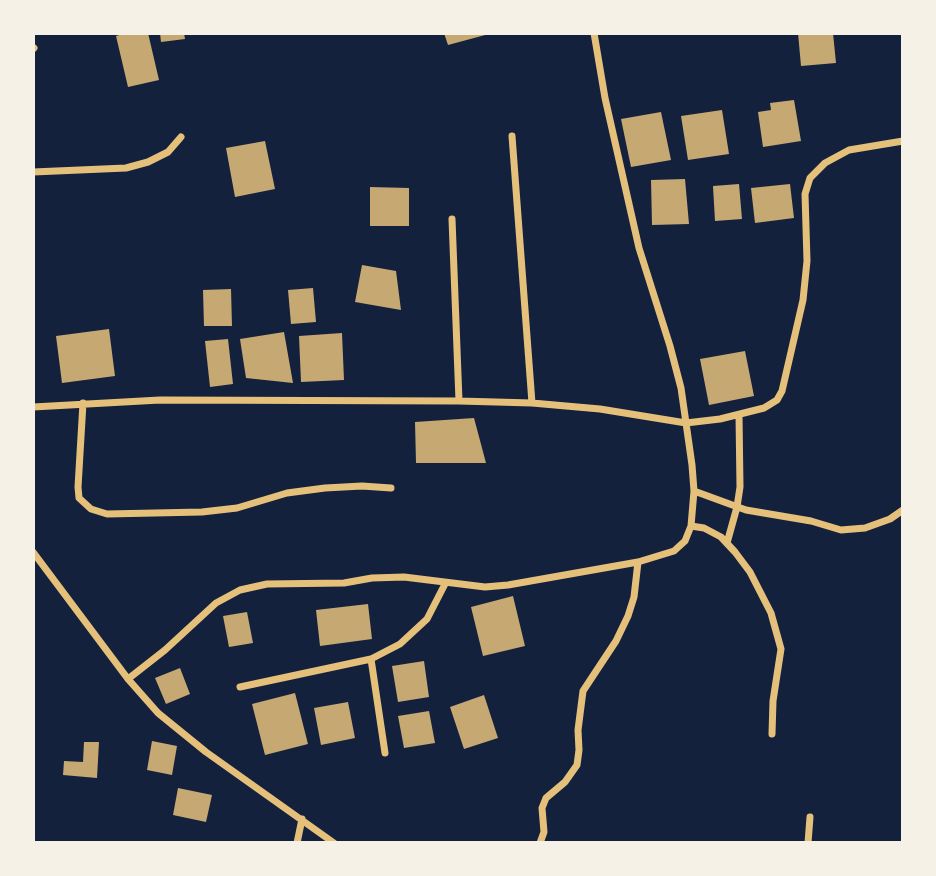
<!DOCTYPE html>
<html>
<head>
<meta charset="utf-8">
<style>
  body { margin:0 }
  #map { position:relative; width:936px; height:876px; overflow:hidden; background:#14213d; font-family:"Nunito Sans",sans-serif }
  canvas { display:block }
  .frame { position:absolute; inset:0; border:35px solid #f6f1e7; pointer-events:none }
</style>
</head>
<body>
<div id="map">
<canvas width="936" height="876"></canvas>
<div class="frame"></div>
</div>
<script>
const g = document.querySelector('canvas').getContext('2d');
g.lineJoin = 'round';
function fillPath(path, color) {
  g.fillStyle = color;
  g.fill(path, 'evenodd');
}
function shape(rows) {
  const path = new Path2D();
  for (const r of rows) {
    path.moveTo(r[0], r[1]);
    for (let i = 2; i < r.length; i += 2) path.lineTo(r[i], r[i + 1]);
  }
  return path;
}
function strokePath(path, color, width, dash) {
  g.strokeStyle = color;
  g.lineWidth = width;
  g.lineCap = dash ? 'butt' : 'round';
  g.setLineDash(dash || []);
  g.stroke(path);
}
const building = shape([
  [126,33,148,33,159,80,128,87,116,36],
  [160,33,184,33,185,39,161,42],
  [444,33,489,33,489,34,448,45],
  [798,33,833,33,836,63,801,66],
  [794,100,801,141,763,147,758,112,771,110,770,103],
  [722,110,729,154,688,160,681,116],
  [661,112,671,160,631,167,621,119],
  [265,141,275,189,235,197,226,148],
  [685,179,689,224,652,225,651,180],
  [739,184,742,219,715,221,713,186],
  [790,184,794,218,755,223,751,188],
  [370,187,409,188,409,226,370,226],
  [362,265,396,271,401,310,355,302],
  [313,288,316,322,291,324,288,290],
  [231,289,232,326,204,326,203,290],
  [109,329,115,376,62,383,56,336],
  [284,332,293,383,246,378,240,339],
  [342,333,344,380,301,382,299,336],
  [228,339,233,384,210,387,205,341],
  [745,351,754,396,709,405,700,359],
  [474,418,486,463,416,463,415,422],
  [513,596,525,646,483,656,471,607],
  [368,604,372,639,320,646,316,610],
  [247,612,253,643,229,647,223,616],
  [424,661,429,697,398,702,392,666],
  [180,668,190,694,166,704,155,678],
  [295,693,308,744,265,755,252,704],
  [484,695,498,738,464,749,450,707],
  [348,702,355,738,321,745,314,708],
  [429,711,435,743,404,748,398,716],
  [152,741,177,746,172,775,147,770],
  [84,742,99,742,97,778,63,775,64,761,83,762],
  [178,788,212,795,206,822,173,815]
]);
const minor = shape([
  [33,49,34,48],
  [512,136,532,403],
  [33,172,126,168,148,162,168,152,181,137],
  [452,219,459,401],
  [83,403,78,487,79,498,91,509,107,514,202,512,237,508,287,493,325,488,362,486,391,488],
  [33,407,160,400,459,401,532,403,600,409,686,423,720,419,764,408,777,400,782,391,803,300,807,261,805,194,810,178,825,163,849,150,903,141],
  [694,491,746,510,811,521,841,530,865,528,890,519,903,510],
  [691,526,704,528,721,537,735,552,750,572,771,613,781,649,773,701,772,734],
  [727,543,737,507,740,487,739,415],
  [33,552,128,679,158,713,206,752,334,843],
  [371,659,385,753],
  [128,679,165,650,216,603,240,590,267,584,344,583,372,578,404,577,485,587,508,585,638,562,674,551,685,541,691,526,694,491,692,465,681,388,670,346,639,248,605,98,594,33],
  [240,687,371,659,400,644,427,619,445,584],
  [297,843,302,819],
  [540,843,544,832,542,808,546,798,565,782,577,765,579,750,578,730,583,691,616,641,628,616,634,597,638,562],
  [808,843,810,817]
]);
fillPath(building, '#c6a872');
strokePath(minor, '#e5c07b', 7);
</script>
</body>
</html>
